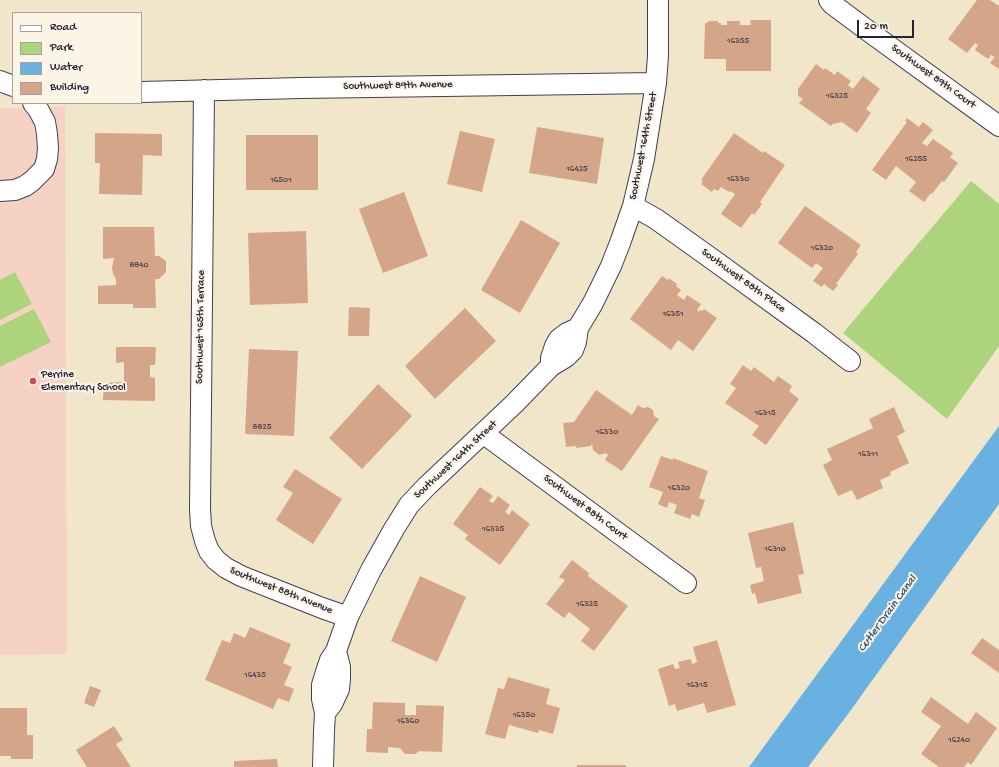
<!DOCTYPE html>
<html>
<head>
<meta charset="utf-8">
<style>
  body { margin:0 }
  #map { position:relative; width:999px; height:767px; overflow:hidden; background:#f1e6c9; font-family:"Gochi Hand",sans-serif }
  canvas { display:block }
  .legend { position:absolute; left:12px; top:12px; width:130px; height:92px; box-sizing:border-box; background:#fcf5e5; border:1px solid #a5a1a1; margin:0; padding:5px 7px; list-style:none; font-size:12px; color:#22223b }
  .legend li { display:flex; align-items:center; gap:8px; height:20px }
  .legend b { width:20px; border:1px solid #a5a1a1 }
  .scale { position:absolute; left:857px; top:20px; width:57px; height:18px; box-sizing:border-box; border:2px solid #22223b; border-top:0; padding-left:5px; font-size:12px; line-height:14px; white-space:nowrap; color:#22223b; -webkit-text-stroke:3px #fcf5e5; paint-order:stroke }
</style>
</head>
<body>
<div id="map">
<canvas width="999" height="767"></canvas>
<ul class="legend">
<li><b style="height:5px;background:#fff"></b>Road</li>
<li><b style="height:11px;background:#add37d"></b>Park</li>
<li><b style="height:11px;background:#68b1e0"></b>Water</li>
<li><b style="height:11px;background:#d5a58a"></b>Building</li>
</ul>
<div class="scale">20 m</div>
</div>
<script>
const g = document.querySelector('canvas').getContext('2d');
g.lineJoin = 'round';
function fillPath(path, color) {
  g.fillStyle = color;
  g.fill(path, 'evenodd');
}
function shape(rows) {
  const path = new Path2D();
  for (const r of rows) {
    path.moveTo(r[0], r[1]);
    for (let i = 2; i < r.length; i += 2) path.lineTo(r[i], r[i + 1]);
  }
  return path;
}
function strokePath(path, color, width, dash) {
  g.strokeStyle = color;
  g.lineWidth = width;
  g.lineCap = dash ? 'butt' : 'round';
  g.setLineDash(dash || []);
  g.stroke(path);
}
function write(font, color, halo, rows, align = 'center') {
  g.font = font + ' "Gochi Hand",sans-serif';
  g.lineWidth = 4;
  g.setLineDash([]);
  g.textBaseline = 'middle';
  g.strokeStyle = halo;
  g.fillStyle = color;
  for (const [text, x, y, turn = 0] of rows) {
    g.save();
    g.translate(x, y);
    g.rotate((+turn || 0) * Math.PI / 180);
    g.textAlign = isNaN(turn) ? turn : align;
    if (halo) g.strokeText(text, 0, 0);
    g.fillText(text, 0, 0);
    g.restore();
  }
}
const built = shape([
  [65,106,67,654,0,655,0,108]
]);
const green = shape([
  [971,181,999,204,999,346,947,419,843,333],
  [15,272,32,304,0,320,0,280],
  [34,309,51,342,0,367,0,326]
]);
const water = shape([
  [999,426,999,504,848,714,808,767,749,767]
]);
const building = shape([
  [977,0,990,0,999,6,999,69,990,63,995,57,991,55,988,59,975,50,978,45,975,43,967,53,948,39],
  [750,20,771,20,771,71,726,71,726,59,704,59,705,23,708,23,708,21,718,21,718,23,721,23,721,25,727,25,727,21,740,21,740,25,751,25],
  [816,64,824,70,825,68,835,75,837,71,851,81,848,85,853,89,863,76,880,89,866,109,871,113,857,133,842,122,833,124,831,126,799,103,803,99,798,96,798,89],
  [907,118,919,127,923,122,933,130,922,143,927,146,933,139,953,153,950,157,958,163,944,182,942,181,932,194,931,193,924,202,909,191,916,182,896,166,886,180,872,170,907,122,905,121],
  [537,127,604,138,597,184,529,173],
  [460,131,495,139,482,192,447,184],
  [95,133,162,134,162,156,143,155,142,195,99,194,100,163,95,163],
  [734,133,763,153,764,151,785,165,760,202,762,204,754,215,752,213,741,228,721,214,735,194,730,191,729,192,721,187,718,191,714,189,712,192,701,184,703,181,701,180],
  [246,135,318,135,318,190,246,190],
  [404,192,428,256,383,273,359,209],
  [805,206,861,245,856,252,858,254,836,284,838,285,833,291,824,284,822,287,813,281,823,268,816,263,812,268,778,243],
  [521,220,560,243,520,313,481,290],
  [103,227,154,227,155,256,159,256,166,261,166,272,159,279,155,279,156,308,133,308,133,304,98,304,98,286,116,285,116,279,113,274,112,268,114,258,103,259],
  [306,231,308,303,250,305,248,233],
  [662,276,668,280,669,278,677,284,676,286,681,290,677,295,684,300,687,295,701,304,697,310,699,312,700,310,702,311,704,309,717,318,693,351,678,340,671,350,630,319],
  [349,307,370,308,369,336,348,336],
  [465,308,496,341,435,399,405,366],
  [116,347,156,347,155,365,150,365,150,377,155,378,155,401,103,400,104,383,124,382,124,362,116,363],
  [249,349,298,351,294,436,245,434],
  [743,365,751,371,754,367,774,382,778,376,792,386,789,391,799,399,766,445,752,435,759,426,725,403,736,388,730,384],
  [378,384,412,416,362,469,329,438],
  [596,390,632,415,638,405,643,408,648,407,653,410,654,416,659,419,622,471,605,460,608,455,606,453,599,455,593,450,592,443,591,446,576,448,576,446,566,447,563,423,574,422],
  [894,407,905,432,897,436,909,463,890,472,891,475,880,480,883,488,857,500,852,490,838,496,823,465,832,460,827,449,873,428,869,419],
  [661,456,673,460,673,458,708,471,699,498,705,500,699,517,692,514,690,519,674,513,677,505,669,502,667,508,658,504,663,492,649,487],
  [295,469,342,499,313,544,276,520,293,493,283,487],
  [480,487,493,496,489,501,493,503,498,496,510,505,505,512,509,515,512,510,530,524,500,565,465,539,468,535,453,524],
  [793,522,804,574,798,575,802,593,758,604,755,593,752,594,750,585,764,581,761,567,756,568,748,533],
  [572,560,589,573,588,576,628,606,594,651,581,641,590,629,569,612,564,618,546,604,565,580,559,577],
  [420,576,466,597,437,662,391,641],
  [250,627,291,644,283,663,292,667,284,685,294,689,289,702,278,698,273,709,205,680,222,640,230,643,234,633,245,638],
  [982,638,999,650,999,673,971,653],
  [717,640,736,705,707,713,704,703,677,711,675,704,669,706,658,669,673,664,675,669,680,668,678,662,691,659,692,664,697,662,693,647],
  [508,677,550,689,546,704,560,708,553,734,539,730,538,733,509,725,505,739,485,734,498,688,504,689],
  [90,686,101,690,94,707,84,703],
  [931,697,968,724,976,712,997,728,971,765,968,762,964,767,939,767,921,754,941,726,921,712],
  [373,702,405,703,405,715,416,715,416,705,444,706,442,752,419,751,415,754,405,754,400,748,388,747,388,753,366,752,367,729,372,729],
  [0,708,27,708,27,735,33,735,33,759,11,759,11,756,0,756],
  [114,726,123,740,116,744,131,767,87,767,76,750],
  [277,759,278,767,234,767,234,761],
  [577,765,626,765,626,767,577,767]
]);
const minor = shape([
  [829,0,832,4,871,33,999,126],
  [0,81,13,86],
  [204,90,200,509,201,526,205,541,209,551,216,560,226,568,241,576,322,608,348,617],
  [141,92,301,88,656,83],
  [0,191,15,190,25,186,32,181,44,169,47,159,48,148,47,134,45,122,38,109,33,103],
  [633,206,656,219,712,259,814,333,850,361],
  [551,366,551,358,555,346,559,339,567,333,578,328],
  [484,434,686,583],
  [325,713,332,704,339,689,340,679,340,667,336,651],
  [323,767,324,731,325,713,322,699,322,685,326,672,330,660,336,651,348,617,371,570,394,529,409,505,427,486,514,404,551,366,566,357,573,350,576,342,578,328,593,303,611,266,620,243,633,206,644,159,656,83,658,56,658,0]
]);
const markers = [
  [33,381,4,"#d1495b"]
];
const numberNames = [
  ["16355",738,42],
  ["16325",837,97],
  ["16255",916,160],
  ["16425",577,170],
  ["16330",738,180],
  ["16501",281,181],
  ["16320",822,249],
  ["8840",139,266],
  ["16351",673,315],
  ["16315",765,414],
  ["8825",262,428],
  ["16330",607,433],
  ["16311",868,455],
  ["16320",679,489],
  ["16335",493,530],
  ["16310",775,550],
  ["16325",587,605],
  ["16435",255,676],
  ["16315",697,686],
  ["16350",524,716],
  ["16360",408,722],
  ["16240",959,741]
];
const streetNames = [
  ["Southwest 89th Court",933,77,36],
  ["Southwest 89th Avenue",398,86,-1],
  ["Southwest 164th Street",644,146,-79],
  ["Southwest 88th Place",743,281,36],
  ["Southwest 165th Terrace",201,327,-89],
  ["Southwest 164th Street",456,460,-43],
  ["Southwest 88th Court",585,508,37],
  ["Southwest 88th Avenue",281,591,22]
];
const poiNames = [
  ["Perrine",41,375],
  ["Elementary School",41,388]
];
const waterNames = [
  ["Cutler Drain Canal",888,614,-54]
];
fillPath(built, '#f6d2c5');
fillPath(green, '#add37d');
fillPath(water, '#68b1e0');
fillPath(building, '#d5a58a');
strokePath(minor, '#413f50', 22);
strokePath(minor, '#fff', 20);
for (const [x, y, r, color] of markers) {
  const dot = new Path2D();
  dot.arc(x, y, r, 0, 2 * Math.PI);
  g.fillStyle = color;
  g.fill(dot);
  strokePath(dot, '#fcf5e5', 1.5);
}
write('9px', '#4f434f', null, numberNames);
write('11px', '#22223b', '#fcf5e5', streetNames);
write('11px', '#22223b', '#fcf5e5', poiNames, 'left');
write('italic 12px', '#3a5475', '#fcf5e5', waterNames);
</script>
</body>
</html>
